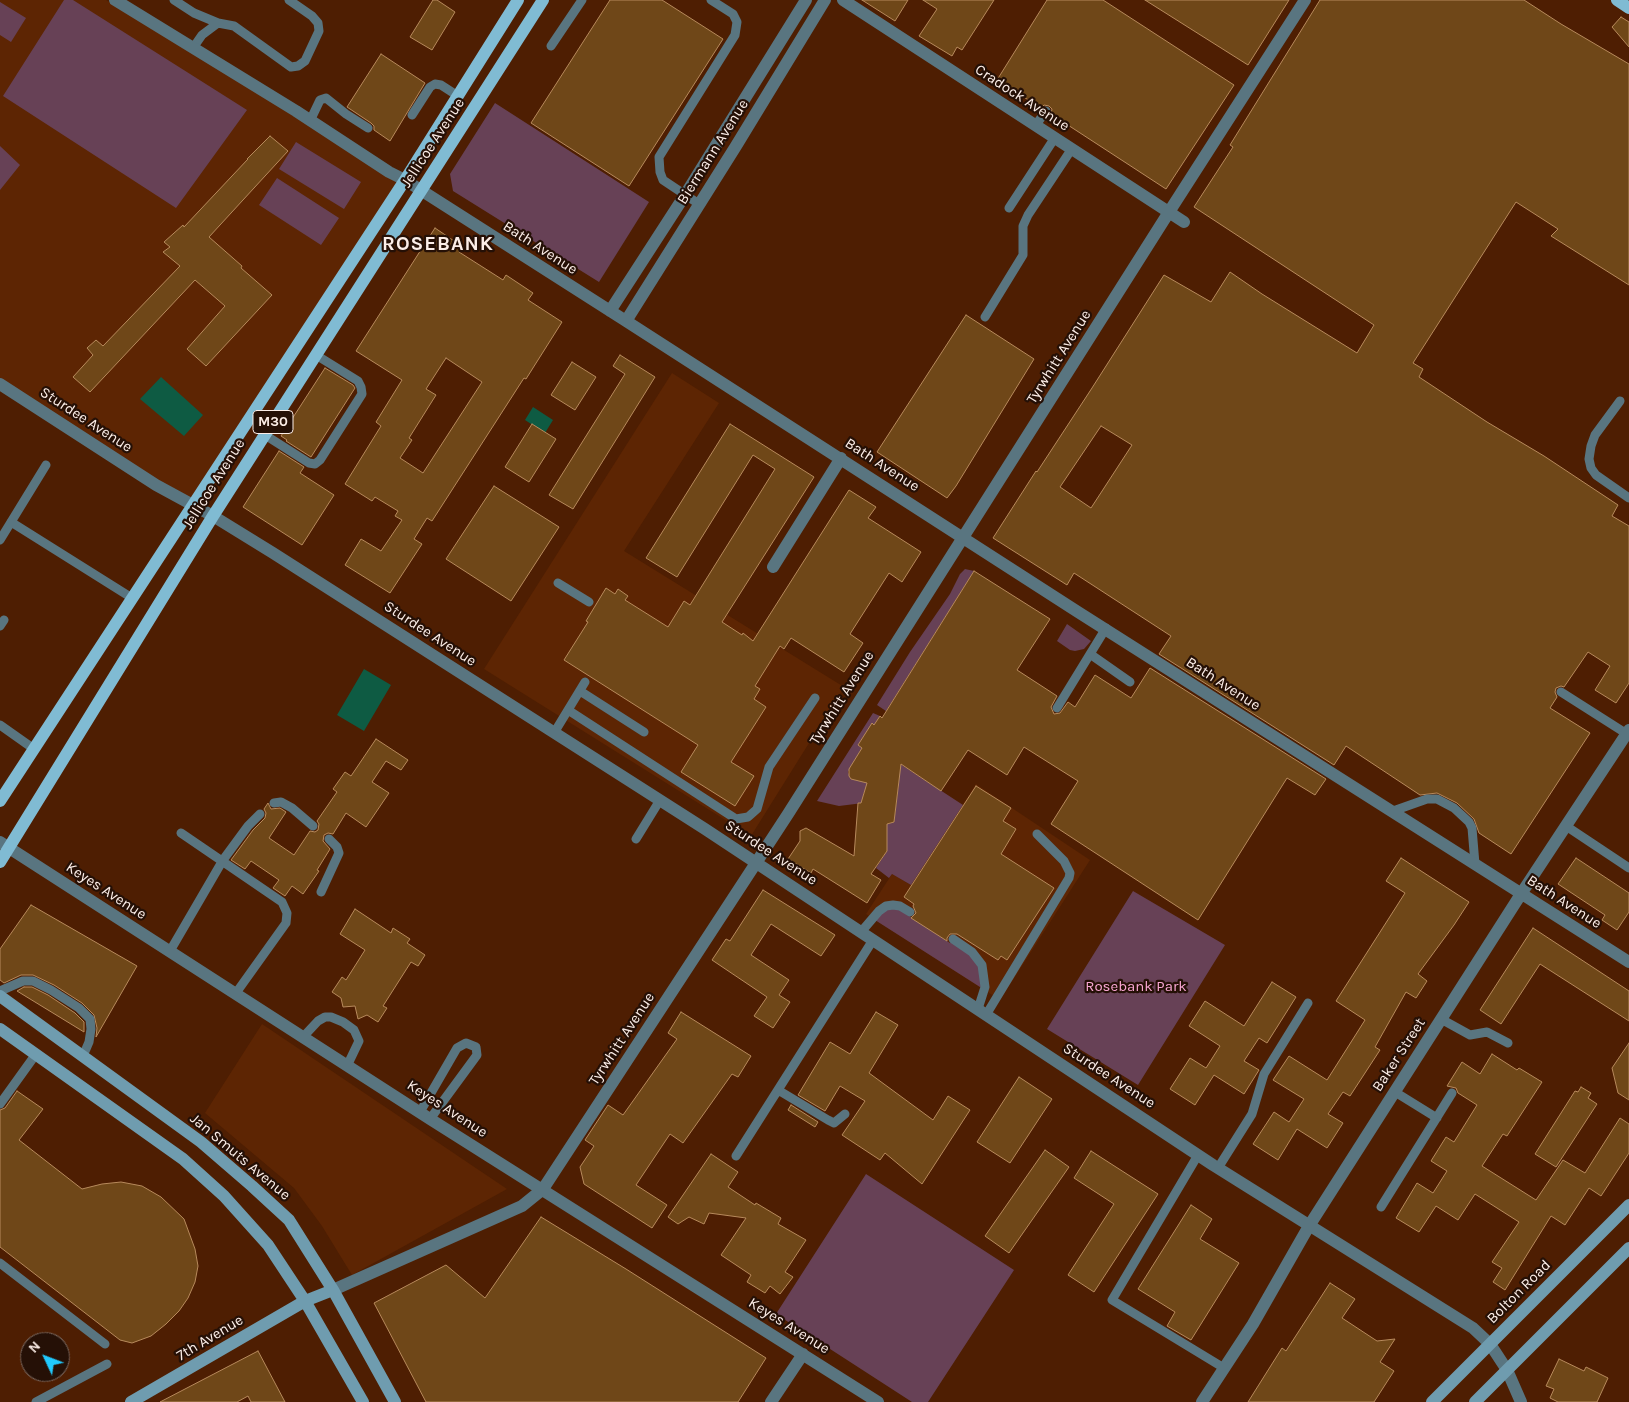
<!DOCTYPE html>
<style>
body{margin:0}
#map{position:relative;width:1629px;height:1402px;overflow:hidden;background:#4e1e02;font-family:Karla,sans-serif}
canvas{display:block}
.north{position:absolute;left:20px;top:1332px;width:50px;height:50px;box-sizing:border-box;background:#251006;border:1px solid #7b6960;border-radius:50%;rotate:313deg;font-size:14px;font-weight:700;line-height:20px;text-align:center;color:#fceee8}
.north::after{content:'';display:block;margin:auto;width:18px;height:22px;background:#21c9fd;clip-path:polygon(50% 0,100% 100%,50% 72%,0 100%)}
</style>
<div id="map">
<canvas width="1629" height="1402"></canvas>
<div class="north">N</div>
</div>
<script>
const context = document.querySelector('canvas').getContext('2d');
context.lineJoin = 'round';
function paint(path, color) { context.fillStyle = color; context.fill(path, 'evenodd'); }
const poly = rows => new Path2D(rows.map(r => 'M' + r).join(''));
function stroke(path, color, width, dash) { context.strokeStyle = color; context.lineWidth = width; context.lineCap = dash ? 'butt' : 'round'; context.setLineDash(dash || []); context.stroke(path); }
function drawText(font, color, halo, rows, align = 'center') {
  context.font = font + ' Karla,sans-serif'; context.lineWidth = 4.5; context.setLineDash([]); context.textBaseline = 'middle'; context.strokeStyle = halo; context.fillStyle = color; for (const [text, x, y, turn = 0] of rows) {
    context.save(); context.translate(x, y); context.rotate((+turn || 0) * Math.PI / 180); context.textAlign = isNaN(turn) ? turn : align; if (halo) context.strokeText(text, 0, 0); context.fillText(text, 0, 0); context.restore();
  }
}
const built = poly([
 [0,0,106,0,405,180,193,504,0,381],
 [672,373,719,403,624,551,844,687,751,836,484,669],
 [976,784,1090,860,1000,1000,866,914,892,874,911,885],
 [262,1024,507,1189,352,1275,322,1226,294,1188,205,1113]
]);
const green = poly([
 [64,0,73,0,247,110,176,208,3,96],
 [0,2,26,18,11,42,0,35],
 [495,103,649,202,599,282,453,191,450,174],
 [296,142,361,182,344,209,279,169],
 [0,146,20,165,0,190],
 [277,178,339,218,321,245,259,205],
 [965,569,974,571,886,711,877,705,910,652,950,594,960,574],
 [1067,624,1091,641,1084,649,1075,651,1070,650,1057,641],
 [873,713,880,716,874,725,872,724,858,745,862,748,848,772,851,779,869,782,863,795,863,803,839,806,817,801],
 [888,756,963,805,911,885,892,874,889,878,876,868,887,851,887,824,894,822,899,782],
 [1133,891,1225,945,1138,1085,1047,1029],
 [893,905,950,943,953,939,978,959,985,987,980,987,875,920,879,911],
 [866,1174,1014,1270,928,1402,912,1402,776,1314]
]);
const water = poly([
 [161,377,203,415,184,436,140,399],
 [533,407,553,420,545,433,525,420],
 [364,669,391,685,364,731,337,715]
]);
const building = poly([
 [433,0,437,0,455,12,432,50,410,37,433,0],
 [610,0,662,0,723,39,629,186,531,123,610,0],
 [862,0,908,0,895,21,862,0],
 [923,0,994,0,962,50,957,47,952,56,919,36,937,9,923,0],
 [1047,0,1103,0,1234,85,1166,189,1051,114,1052,109,1049,106,1044,105,1041,108,997,80,1047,0],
 [1145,0,1289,0,1248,65,1145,0],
 [1320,0,1524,0,1561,24,1629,64,1629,285,1551,236,1558,229,1516,202,1413,363,1423,369,1419,377,1487,422,1544,456,1618,505,1612,516,1629,526,1629,683,1616,703,1595,690,1610,666,1588,652,1564,687,1561,686,1556,688,1555,692,1557,697,1550,708,1590,733,1511,854,1479,833,1474,819,1457,803,1437,793,1420,795,1346,746,1334,765,1159,654,1171,636,1074,573,1067,585,993,538,1036,471,1037,472,1092,388,1164,275,1211,302,1230,272,1262,294,1357,353,1374,325,1194,207,1233,147,1230,145,1320,0],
 [1101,426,1132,445,1091,508,1060,487,1101,426],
 [1621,17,1629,22,1629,47,1612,27,1621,17],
 [381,54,425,83,390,141,374,130,374,126,371,123,347,107,381,54],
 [270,136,288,151,209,237,242,266,241,268,272,295,206,366,187,349,225,306,195,280,90,392,73,377,93,355,87,348,96,340,103,346,180,266,163,252,170,247,164,242,183,225,184,227,248,159,247,159,270,136],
 [435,228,463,247,459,252,503,280,506,275,533,293,528,300,562,322,526,379,524,378,432,521,427,518,414,539,422,544,390,593,345,565,361,539,381,551,402,520,395,516,398,511,375,497,372,501,345,484,381,426,376,422,402,380,356,351,435,228],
 [446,358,482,382,423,473,400,458,412,440,409,438,436,395,426,389,446,358],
 [966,315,1034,359,956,486,947,498,877,452,966,315],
 [620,355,655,377,573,509,549,495,625,374,613,366,620,355],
 [572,362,596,377,575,410,551,395,572,362],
 [325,368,353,385,355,388,311,457,286,441,287,440,281,436,325,368],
 [532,424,556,439,529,482,505,467,532,424],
 [730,424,814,477,722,622,742,635,743,633,753,641,849,490,876,507,868,518,921,552,902,582,889,573,850,634,863,643,844,672,791,638,784,649,780,646,755,686,760,689,754,699,766,707,731,762,754,776,735,806,681,772,698,745,564,660,588,622,586,621,606,588,615,594,618,589,628,596,625,600,668,627,684,601,690,605,775,469,753,455,677,577,646,558,730,424],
 [279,451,304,467,300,473,334,495,302,545,243,507,279,451],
 [494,486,559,527,511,601,446,559,494,486],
 [974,571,1050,619,1017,670,1057,696,1051,707,1054,714,1060,713,1068,702,1075,707,1095,675,1131,698,1150,668,1326,779,1315,795,1287,778,1198,920,1051,824,1078,781,1024,747,1007,775,968,750,941,791,901,764,894,822,887,824,887,851,871,874,881,880,867,903,813,869,811,873,788,859,800,841,800,831,806,828,854,856,858,803,861,803,867,783,851,779,849,776,849,769,862,748,858,745,872,723,874,725,880,716,882,718,974,571],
 [376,739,408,760,401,770,386,761,372,782,389,793,366,827,346,813,333,834,328,833,324,835,323,841,330,849,317,870,319,871,303,894,292,886,285,896,273,888,279,880,251,861,245,869,231,860,253,830,265,818,266,813,264,809,268,803,271,809,280,808,286,812,269,838,294,855,310,831,315,832,318,830,319,824,317,821,337,792,333,789,345,772,351,776,376,739],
 [976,786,1011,808,1003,821,1016,829,1001,854,1054,888,1007,960,1001,956,998,960,957,934,950,934,947,938,947,941,911,918,916,913,913,906,914,904,904,897,976,786],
 [1401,858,1469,902,1454,925,1418,974,1427,981,1416,998,1406,992,1375,1047,1380,1050,1350,1096,1343,1092,1328,1114,1343,1123,1327,1148,1297,1129,1278,1160,1253,1144,1274,1112,1289,1122,1304,1099,1273,1080,1289,1056,1327,1080,1365,1020,1336,1001,1405,893,1386,881,1401,858],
 [1576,858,1629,893,1629,912,1617,930,1602,920,1605,915,1558,884,1576,858],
 [763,890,835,935,821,956,771,924,751,955,789,980,779,995,790,1002,773,1028,754,1016,767,997,712,960,726,939,730,941,763,890],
 [31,905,137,966,96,1037,97,1028,94,1015,82,1003,54,985,33,975,21,975,4,983,0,980,0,949,31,905],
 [355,909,391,933,393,928,410,939,407,943,425,955,418,966,411,962,383,1006,387,1008,378,1022,367,1015,358,1019,355,1006,343,1007,341,998,332,992,342,977,346,980,365,950,340,934,355,909],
 [1533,928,1629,991,1629,1021,1540,964,1501,1024,1480,1010,1533,928],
 [1272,982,1296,997,1267,1043,1259,1038,1244,1061,1259,1070,1244,1094,1214,1075,1195,1105,1170,1089,1190,1058,1206,1068,1220,1046,1189,1026,1205,1001,1244,1026,1272,982],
 [24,987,32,987,48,995,75,1013,84,1022,84,1032,17,991,24,987],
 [681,1012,751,1056,738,1077,732,1074,683,1143,670,1134,636,1185,667,1205,652,1228,584,1184,580,1167,594,1146,585,1140,608,1105,623,1115,677,1039,668,1033,681,1012],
 [876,1012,898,1025,869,1073,933,1120,948,1096,970,1110,922,1184,885,1153,880,1160,842,1135,865,1101,840,1086,825,1111,798,1095,830,1042,850,1054,876,1012],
 [1629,1043,1629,1100,1618,1093,1612,1068,1629,1043],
 [1492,1054,1517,1070,1519,1068,1542,1082,1507,1136,1503,1134,1482,1166,1536,1200,1563,1160,1585,1173,1620,1118,1629,1124,1629,1153,1601,1196,1589,1188,1565,1225,1551,1216,1505,1290,1493,1282,1502,1268,1492,1262,1519,1222,1475,1194,1458,1220,1436,1206,1419,1232,1396,1218,1417,1183,1433,1193,1447,1171,1431,1161,1446,1137,1454,1142,1477,1105,1458,1093,1456,1088,1447,1086,1462,1062,1480,1074,1492,1054],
 [1019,1077,1052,1099,1010,1163,977,1142,1019,1077],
 [1581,1087,1591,1093,1588,1098,1597,1104,1556,1167,1535,1154,1575,1091,1578,1092,1581,1087],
 [17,1091,43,1109,19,1140,82,1189,102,1184,121,1182,142,1186,161,1197,184,1219,195,1249,198,1266,195,1282,188,1298,179,1311,166,1324,151,1336,132,1343,120,1340,0,1247,0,1110,5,1108,17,1091],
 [791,1105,818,1122,815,1127,788,1110,791,1105],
 [1045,1150,1069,1167,1009,1253,985,1236,1045,1150],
 [1091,1151,1158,1194,1094,1292,1068,1275,1114,1204,1074,1178,1091,1151],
 [711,1154,738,1172,728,1187,755,1205,756,1203,781,1218,778,1224,806,1240,785,1272,793,1277,780,1294,770,1286,765,1293,747,1282,751,1275,721,1255,746,1218,709,1213,704,1224,689,1217,678,1224,668,1217,711,1154],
 [1191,1205,1212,1219,1200,1239,1239,1263,1191,1340,1167,1326,1175,1312,1138,1289,1191,1205],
 [541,1217,626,1269,766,1358,738,1402,426,1402,374,1303,446,1265,485,1298,541,1217],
 [1330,1283,1355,1299,1342,1318,1377,1341,1395,1339,1380,1362,1394,1371,1374,1402,1248,1402,1282,1348,1286,1351,1330,1283],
 [258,1351,285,1402,251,1402,248,1396,237,1402,160,1402,258,1351],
 [1559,1359,1584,1371,1586,1367,1608,1378,1597,1402,1558,1402,1550,1398,1554,1389,1546,1386,1559,1359]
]);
const lane = poly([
 [174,0,194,13,218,23],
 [551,46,582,0],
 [193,48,202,35,218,23,234,26,291,67,298,66,305,61,319,31,318,23,312,16,289,0],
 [412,115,430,87,435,84,441,85,458,96],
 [310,121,320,100,326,98,346,114,368,128],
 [1035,126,1046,111],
 [699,204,663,180,660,172,659,157,735,35,737,22,733,14,711,0],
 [1009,208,1054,139],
 [985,317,1023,255,1023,226,1028,215,1071,150],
 [1620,401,1595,435,1591,446,1589,459,1591,468,1596,475,1629,498],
 [265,435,309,463,315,464,320,460,362,394,361,387,358,381,316,355],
 [11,522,132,598],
 [0,540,46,465],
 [558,583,589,602],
 [0,626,4,620],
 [1090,654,1130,682],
 [580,691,644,732],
 [1561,692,1627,734],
 [1057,708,1106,628],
 [568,710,736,819,748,817,757,809,769,767,815,698],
 [0,725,34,749],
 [554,733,585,682],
 [274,803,281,802,292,808,313,826],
 [1393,811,1427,799,1437,799,1454,808,1469,822,1472,828,1475,864],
 [1566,826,1629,868],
 [181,833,282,902,287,913,286,923,236,993],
 [636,839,660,800],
 [321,892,339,853,337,847,329,839],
 [861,932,879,911,886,906,893,905,900,906,910,912],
 [953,939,972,952,982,965,985,987,978,1009],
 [170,951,223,860,248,826,260,814],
 [0,991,23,981,33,981,51,990,79,1008,90,1019,91,1029,89,1042,83,1056],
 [986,1015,1069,878,1070,873,1064,861,1037,834],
 [1441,1019,1470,1035,1487,1032,1508,1043],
 [304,1036,318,1021,325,1017,331,1017,343,1022,354,1030,359,1041,348,1064],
 [778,1090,828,1120,834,1123,845,1114],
 [1395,1092,1437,1118],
 [0,1104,36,1054],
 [420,1112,457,1048,466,1043,476,1047,477,1055,430,1119],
 [1198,1155,1112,1300,1224,1368],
 [736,1156,873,940],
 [1218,1168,1252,1114,1264,1074,1308,1003],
 [1381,1207,1452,1093],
 [0,1263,105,1344],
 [36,1402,107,1364]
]);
const street = poly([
 [115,0,296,111,389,172,405,180,626,321,1078,612,1629,962],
 [843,0,1184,222],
 [610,311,685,195,806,0],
 [626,321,736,146,825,0],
 [0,384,156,485,213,516,273,553,705,829,1213,1165,1473,1328,1490,1344,1507,1370,1521,1402],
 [773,567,841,458],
 [0,842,430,1119,878,1402],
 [333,1290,522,1206,543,1189,788,814,1169,212,1305,0],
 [771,1402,803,1354],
 [1202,1402,1253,1324,1309,1226,1521,894,1629,730]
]);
const secondary = poly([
 [0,996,201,1142,252,1186,289,1220,333,1290,395,1402],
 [0,1029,183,1159,224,1196,268,1245,305,1301,363,1402],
 [131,1402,305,1301,333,1290],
 [1432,1402,1629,1205],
 [1475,1402,1629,1248]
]);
const primary = poly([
 [1617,0,1629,8],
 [0,801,405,180,518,0],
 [0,862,213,516,543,0]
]);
const shields = [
 [273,422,40]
];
const shieldNames = [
 ["M30",273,422]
];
const streetNames = [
 ["Cradock Avenue",1022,98,33],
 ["Jellicoe Avenue",433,143,-57],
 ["Biermann Avenue",713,152,-58],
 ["Bath Avenue",540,248,33],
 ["Tyrwhitt Avenue",1059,357,-58],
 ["Sturdee Avenue",86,420,33],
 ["Bath Avenue",882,465,33],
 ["Jellicoe Avenue",214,484,-58],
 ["Sturdee Avenue",430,634,33],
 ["Bath Avenue",1223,684,33],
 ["Tyrwhitt Avenue",842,698,-58],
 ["Sturdee Avenue",771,853,33],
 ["Keyes Avenue",106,891,33],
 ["Bath Avenue",1564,902,33],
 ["Tyrwhitt Avenue",622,1039,-57],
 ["Baker Street",1399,1055,-57],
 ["Sturdee Avenue",1109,1076,33],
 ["Keyes Avenue",447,1109,33],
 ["Jan Smuts Avenue",240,1157,40],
 ["Bolton Road",1519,1292,-45],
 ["Keyes Avenue",789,1326,32],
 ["7th Avenue",210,1338,-31]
];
const parkNames = [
 ["Rosebank Park",1136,987]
];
const districtNames = [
 ["ROSEBANK",438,244]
];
paint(built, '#5d2503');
paint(green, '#674156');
paint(water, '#0e5b43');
paint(building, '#6f4718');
stroke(building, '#b78a5c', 1);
stroke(lane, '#597580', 9);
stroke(street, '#597580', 12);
stroke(secondary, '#6f9caf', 12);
stroke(primary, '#80bbd3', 12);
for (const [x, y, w] of shields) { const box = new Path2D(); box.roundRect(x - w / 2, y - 11.5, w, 23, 4); context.fillStyle = '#251006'; context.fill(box); stroke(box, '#fceee8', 1); }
drawText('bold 14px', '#fceee8', null, shieldNames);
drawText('15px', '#fceee8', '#251006', streetNames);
drawText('15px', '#f9a7d4', '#251006', parkNames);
context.letterSpacing = '1px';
drawText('bold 20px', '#fceee8', '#251006', districtNames);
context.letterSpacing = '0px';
</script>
